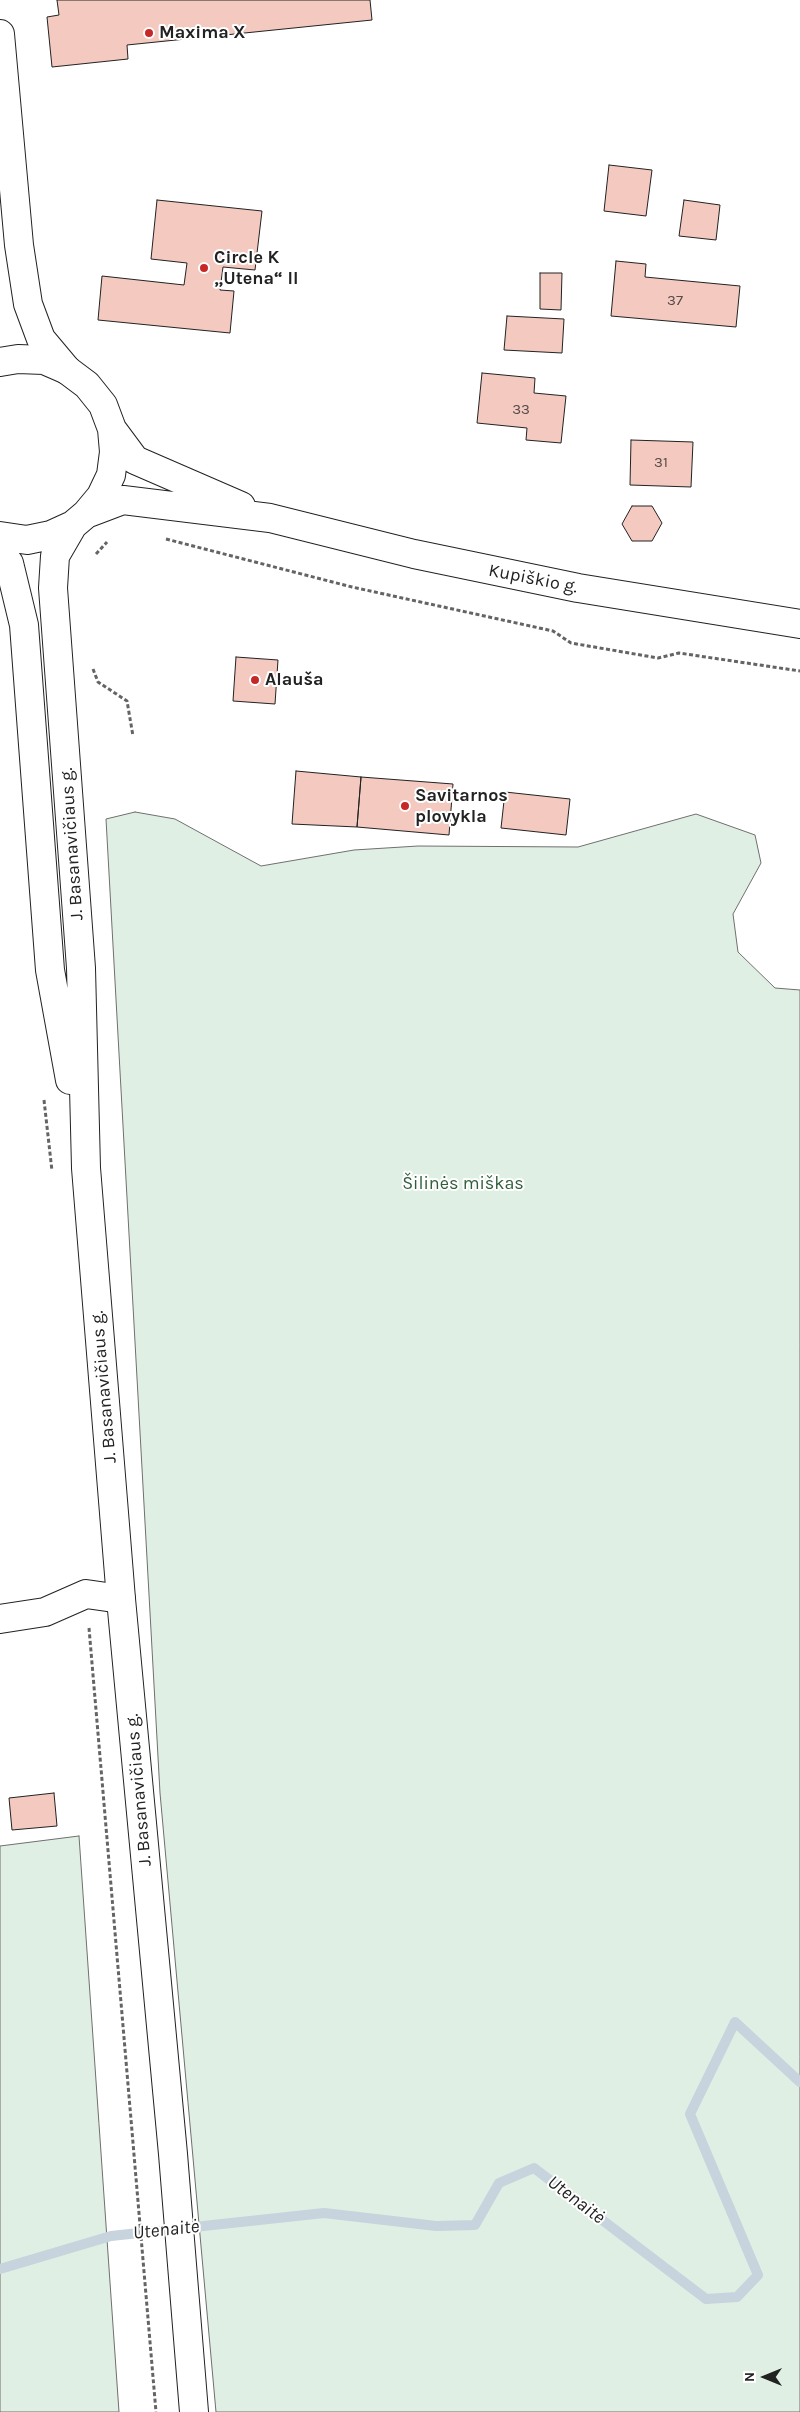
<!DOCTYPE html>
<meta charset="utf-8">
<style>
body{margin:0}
#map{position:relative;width:800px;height:2412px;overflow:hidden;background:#fff;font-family:Karla,sans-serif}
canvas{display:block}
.north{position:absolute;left:740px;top:2352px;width:50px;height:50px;-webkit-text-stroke:4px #fff;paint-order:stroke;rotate:270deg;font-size:14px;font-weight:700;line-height:20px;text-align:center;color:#222}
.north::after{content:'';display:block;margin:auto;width:18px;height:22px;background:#222;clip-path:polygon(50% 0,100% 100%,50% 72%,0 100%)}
</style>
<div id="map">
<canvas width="800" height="2412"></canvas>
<div class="north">N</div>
</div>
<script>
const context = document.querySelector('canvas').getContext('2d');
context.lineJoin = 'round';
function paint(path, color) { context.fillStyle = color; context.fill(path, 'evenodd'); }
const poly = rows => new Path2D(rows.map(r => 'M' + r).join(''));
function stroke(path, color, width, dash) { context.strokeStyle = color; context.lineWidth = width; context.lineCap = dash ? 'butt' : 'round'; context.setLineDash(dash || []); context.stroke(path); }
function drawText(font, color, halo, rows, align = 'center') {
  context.font = font + ' Karla,sans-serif'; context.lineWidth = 4; context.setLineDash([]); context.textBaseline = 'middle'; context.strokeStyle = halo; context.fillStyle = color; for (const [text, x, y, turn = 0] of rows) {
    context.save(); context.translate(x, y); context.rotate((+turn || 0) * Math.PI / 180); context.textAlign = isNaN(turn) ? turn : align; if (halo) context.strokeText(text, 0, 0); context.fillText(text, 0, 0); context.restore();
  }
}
const green = poly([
 [135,812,175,819,261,866,354,850,418,846,578,847,696,814,755,835,761,863,733,914,738,952,775,988,800,990,800,2412,216,2412,160,1793,106,819,135,812],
 [79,1836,119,2412,0,2412,0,1846,79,1836]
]);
const stream = poly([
 [0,2269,111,2236,324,2213,436,2226,475,2225,499,2183,534,2168,706,2299,737,2297,758,2275,690,2114,735,2022,800,2082]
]);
const building = poly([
 [57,0,370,0,372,20,127,45,128,59,52,67,47,17,59,15,57,0],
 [609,165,652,170,646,216,604,211,609,165],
 [157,200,262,211,255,270,223,267,220,290,234,291,230,333,98,320,102,276,184,285,187,263,151,259,157,200],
 [684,200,720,205,716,240,679,236,684,200],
 [616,261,646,264,645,277,740,286,736,327,611,316,616,261],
 [540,273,562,273,561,310,540,309,540,273],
 [507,316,564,319,562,353,504,350,507,316],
 [482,373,535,378,534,393,566,396,561,443,526,440,527,428,477,423,482,373],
 [631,440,693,442,691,487,630,485,631,440],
 [632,506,652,506,662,523,652,541,632,541,622,524,632,506],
 [236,657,278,660,275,704,233,701,236,657],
 [296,771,361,777,357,827,292,824,296,771],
 [361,777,453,784,449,835,357,827,361,777],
 [505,792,570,799,566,835,501,828,505,792],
 [54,1793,57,1826,12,1830,9,1798,54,1793]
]);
const path = poly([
 [166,539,352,587,553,631,571,643,658,658,679,653,800,671],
 [96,554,107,542],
 [93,669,98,682,127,701,133,736],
 [44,1100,52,1171],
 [89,1628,156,2412]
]);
const minor = poly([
 [0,1619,45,1612,86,1594,121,1599]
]);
const major = poly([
 [0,34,19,245,28,304,41,339,67,370]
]);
const highway = poly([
 [0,362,18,359,44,360,67,370,87,385,103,405,112,429,114,452,111,475,101,496,86,514,73,525,51,535,27,540,0,536],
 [112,429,135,460,241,506],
 [86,514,123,500,270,518,414,554,578,588,800,624],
 [73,525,55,556,53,588,81,968,86,1168,121,1599,173,2154,194,2412],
 [0,552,9,563,24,625,50,970,70,1080]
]);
const markers = [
 [149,33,5,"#c62828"],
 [204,268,5,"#c62828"],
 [255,680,5,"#c62828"],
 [405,806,5,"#c62828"]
];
const numberNames = [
 ["37",675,301],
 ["33",521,410],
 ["31",661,463]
];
const poiNames = [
 ["Maxima X",159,33],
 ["Circle K",214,258],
 ["„Utena“ II",214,279],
 ["Alauša",265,680],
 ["Savitarnos",415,796],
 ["plovykla",415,817]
];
const streetNames = [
 ["Kupiškio g.",533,579,11],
 ["J. Basanavičiaus g.",72,844,-94],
 ["J. Basanavičiaus g.",104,1387,-95],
 ["J. Basanavičiaus g.",139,1790,-95]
];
const parkNames = [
 ["Šilinės miškas",463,1184]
];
const waterNames = [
 ["Utenaitė",576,2200,37],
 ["Utenaitė",166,2230,-6]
];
paint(green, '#e0efe3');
stroke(green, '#6f6f6f', 1);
stroke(stream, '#c7d3dd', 10);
paint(building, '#f3c9c0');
stroke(building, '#222', 1);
stroke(minor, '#222', 30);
stroke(major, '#222', 30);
stroke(highway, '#222', 30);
stroke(path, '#646464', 3, [4, 2.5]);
stroke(minor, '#fff', 28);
stroke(major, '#fff', 28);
stroke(highway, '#fff', 28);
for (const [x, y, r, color] of markers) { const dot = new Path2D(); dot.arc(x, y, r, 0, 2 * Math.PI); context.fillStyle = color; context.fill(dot); stroke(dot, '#fff', 2); }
drawText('15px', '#564c4a', null, numberNames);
drawText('bold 18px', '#222', '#fff', poiNames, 'left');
drawText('18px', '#222', '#fff', streetNames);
drawText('18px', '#2f5e38', '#fff', parkNames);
drawText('italic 19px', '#222', '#fff', waterNames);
</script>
